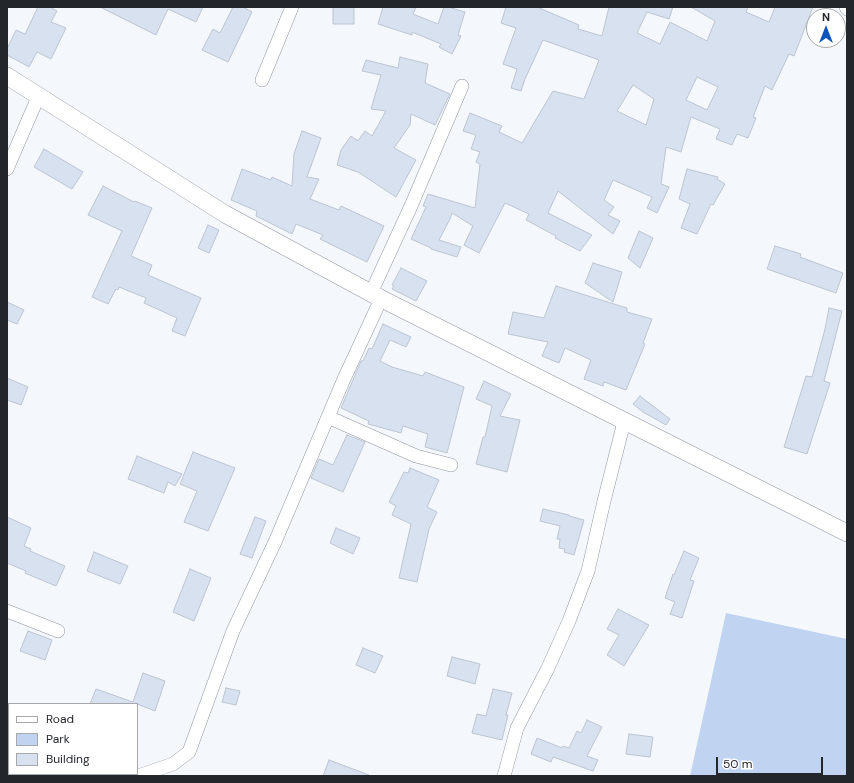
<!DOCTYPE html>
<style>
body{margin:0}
#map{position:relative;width:854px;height:783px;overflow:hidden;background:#f4f8fd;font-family:"DM Sans",sans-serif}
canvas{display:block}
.frame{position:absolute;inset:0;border:8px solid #23262b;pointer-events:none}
.legend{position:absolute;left:8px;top:703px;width:130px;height:72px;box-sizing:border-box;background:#fff;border:1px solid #a7a8aa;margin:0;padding:5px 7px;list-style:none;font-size:12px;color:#23262b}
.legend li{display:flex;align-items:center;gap:8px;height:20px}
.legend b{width:20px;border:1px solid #a7a8aa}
.north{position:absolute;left:806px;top:8px;width:40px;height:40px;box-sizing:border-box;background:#fff;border:1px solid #a7a8aa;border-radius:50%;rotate:0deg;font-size:11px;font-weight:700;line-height:16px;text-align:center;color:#23262b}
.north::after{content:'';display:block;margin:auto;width:14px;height:18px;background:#0b54be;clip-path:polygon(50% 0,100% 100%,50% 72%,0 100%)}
.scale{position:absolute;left:716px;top:757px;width:107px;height:18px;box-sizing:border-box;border:2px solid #23262b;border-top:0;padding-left:5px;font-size:12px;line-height:14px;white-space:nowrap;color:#23262b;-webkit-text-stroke:3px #fff;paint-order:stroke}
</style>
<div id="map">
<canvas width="854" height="783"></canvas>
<div class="frame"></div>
<ul class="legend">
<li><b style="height:5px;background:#fff"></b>Road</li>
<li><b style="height:11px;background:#c0d3f1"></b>Park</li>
<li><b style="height:11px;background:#d7e1f0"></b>Building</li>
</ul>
<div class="north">N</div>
<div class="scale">50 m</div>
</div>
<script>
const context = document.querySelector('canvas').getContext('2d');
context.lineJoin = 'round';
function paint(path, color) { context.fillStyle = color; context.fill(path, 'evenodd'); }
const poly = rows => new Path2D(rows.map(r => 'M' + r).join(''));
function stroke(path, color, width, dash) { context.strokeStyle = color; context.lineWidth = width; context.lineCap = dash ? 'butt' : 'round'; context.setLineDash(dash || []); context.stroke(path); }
const green = poly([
 [726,613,847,639,847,776,690,776]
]);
const building = poly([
 [38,7,50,7,57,11,51,22,66,28,51,59,37,52,29,67,7,55,7,49,16,30,25,34,38,7],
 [100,7,203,7,196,22,168,9,156,35,100,7],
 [233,7,243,7,252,12,228,62,202,50,213,29,220,33,233,7],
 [333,7,354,7,354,24,333,24,333,7],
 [383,7,416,7,413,14,438,24,444,7,448,7,465,12,458,35,461,36,452,54,439,47,441,44,412,32,412,35,378,24,383,7],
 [506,7,537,7,579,25,578,29,602,36,609,7,673,7,669,19,647,12,637,33,660,44,670,22,707,41,715,21,691,7,748,7,746,12,769,22,775,7,813,7,794,56,789,54,772,90,765,86,753,117,756,118,748,138,737,134,732,145,716,139,720,129,691,117,681,152,666,147,661,184,669,187,657,213,647,208,652,197,613,180,604,200,614,207,608,215,620,221,613,234,558,191,548,213,592,235,580,251,555,238,556,236,526,220,529,214,505,203,479,253,464,245,473,226,452,213,450,219,439,240,461,247,457,257,431,249,431,248,411,239,426,207,423,206,428,194,475,208,480,164,476,162,480,152,471,149,476,135,463,131,470,113,502,126,499,132,522,143,553,91,584,99,599,60,543,40,525,79,521,91,511,88,517,69,503,64,516,28,501,23,506,7],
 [697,77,718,87,707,110,686,100,697,77],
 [633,85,654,99,646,125,617,111,633,85],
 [400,57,428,64,425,83,450,94,435,125,411,114,410,125,394,148,416,160,396,197,358,172,337,165,341,150,351,136,358,141,365,131,372,136,386,111,371,109,381,75,362,71,366,60,398,68,400,57],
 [302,131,321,138,307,177,319,179,310,199,339,210,341,206,384,226,367,262,320,239,323,235,296,224,292,234,256,216,257,211,231,200,242,169,271,180,272,177,292,186,294,154,302,131],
 [44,149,83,172,72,189,34,167,44,149],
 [687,169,718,177,717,179,725,184,713,205,711,204,697,234,681,228,690,204,679,199,687,169],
 [103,186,134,202,135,201,152,208,131,256,152,265,148,275,201,298,185,336,172,331,177,318,144,303,146,298,119,287,118,290,116,289,108,304,92,297,122,231,88,215,103,186],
 [208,225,219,230,209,253,198,248,208,225],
 [639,231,653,238,640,268,628,258,639,231],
 [775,246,801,254,800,257,843,273,836,293,767,269,775,246],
 [593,263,622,272,613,302,585,283,593,263],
 [401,268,427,281,416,301,392,289,394,286,392,285,401,268],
 [556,286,627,308,627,312,652,319,643,343,645,344,626,390,604,382,603,386,584,379,591,360,565,348,559,363,542,356,548,342,508,334,513,312,544,318,556,286],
 [7,302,24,310,17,324,7,320,7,302],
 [829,308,842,311,824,381,830,383,807,454,784,447,806,376,812,377,825,329,829,308],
 [383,324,411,337,406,347,390,340,380,361,392,367,423,376,425,372,464,387,447,453,425,447,428,434,403,426,401,433,368,424,369,421,341,408,361,361,363,361,369,348,372,349,383,324],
 [7,378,28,387,21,405,7,400,7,378],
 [484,381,511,394,500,416,520,420,507,472,476,464,483,437,485,437,492,406,476,399,484,381],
 [640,396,670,419,666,425,643,412,633,404,640,396],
 [347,435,365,442,343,492,311,478,319,459,333,465,347,435],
 [193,452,235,468,208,531,184,522,197,491,180,484,193,452],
 [137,456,182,474,175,486,168,482,164,493,128,479,137,456],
 [410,468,439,480,427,507,437,512,429,529,417,582,399,578,411,524,392,515,396,506,389,502,404,472,408,473,410,468],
 [543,509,569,515,569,516,584,520,574,555,564,552,565,549,559,548,560,539,557,539,560,526,540,521,543,509],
 [7,517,31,528,24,546,31,549,30,551,65,566,56,586,25,573,26,571,7,563,7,517],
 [255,517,266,521,252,558,240,554,255,517],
 [336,528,360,538,353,554,330,543,336,528],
 [684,551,699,558,690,580,694,581,682,618,670,614,675,602,665,598,673,574,674,575,684,551],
 [94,552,128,566,120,584,87,571,94,552],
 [190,569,211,578,194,621,173,612,190,569],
 [618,609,649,625,624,666,607,655,619,635,607,629,618,609],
 [28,631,52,640,45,660,20,651,28,631],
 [363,648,383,656,375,673,356,665,363,648],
 [452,657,480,664,475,684,447,676,452,657],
 [143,673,165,681,155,711,137,704,90,704,96,689,133,702,143,673],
 [226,688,240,691,236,705,222,702,226,688],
 [493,689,512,693,506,715,508,715,502,740,472,733,477,714,486,716,493,689],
 [587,720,602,727,587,756,598,760,593,771,553,757,551,762,531,754,537,738,562,748,563,746,569,748,577,731,581,733,587,720],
 [629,734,653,737,650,757,626,754,629,734],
 [329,760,369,775,369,776,323,776,329,760]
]);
const minor = poly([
 [846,7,847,9],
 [262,80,292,7],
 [7,169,39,95],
 [371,293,411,206,462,86],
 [328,417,416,456,451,465],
 [7,611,58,631],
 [7,748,9,748],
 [75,774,81,776],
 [138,776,173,764,189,752,233,631,275,542,344,379,381,299],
 [504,776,517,728,548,668,569,621,588,571,604,501,624,422]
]);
const tertiary = poly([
 [7,76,225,214,380,298,847,533]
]);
paint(green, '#c0d3f1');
paint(building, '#d7e1f0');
stroke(building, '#bcc4d1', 1);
stroke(minor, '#9097a3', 14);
stroke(tertiary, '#9097a3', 18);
stroke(minor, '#fff', 13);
stroke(tertiary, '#fff', 17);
</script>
